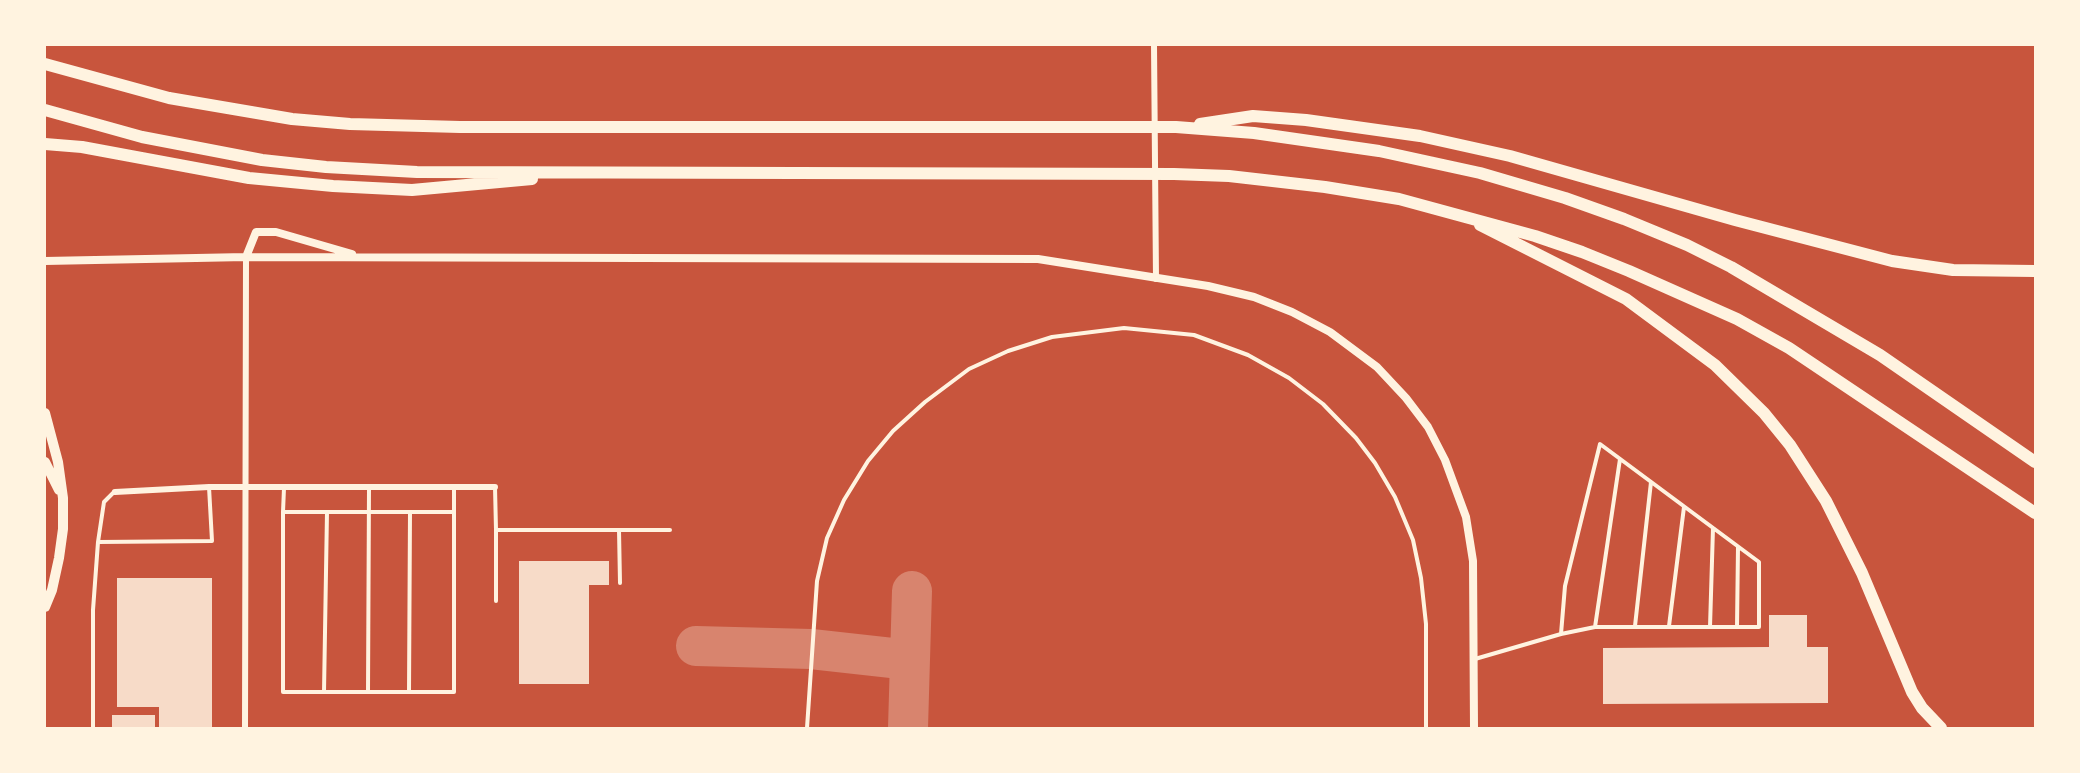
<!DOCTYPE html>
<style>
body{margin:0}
#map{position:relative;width:2080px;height:773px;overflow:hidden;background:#c8553d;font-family:Inter,sans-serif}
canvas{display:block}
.frame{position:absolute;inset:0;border:46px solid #fff3e0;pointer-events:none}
</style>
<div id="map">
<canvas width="2080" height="773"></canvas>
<div class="frame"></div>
</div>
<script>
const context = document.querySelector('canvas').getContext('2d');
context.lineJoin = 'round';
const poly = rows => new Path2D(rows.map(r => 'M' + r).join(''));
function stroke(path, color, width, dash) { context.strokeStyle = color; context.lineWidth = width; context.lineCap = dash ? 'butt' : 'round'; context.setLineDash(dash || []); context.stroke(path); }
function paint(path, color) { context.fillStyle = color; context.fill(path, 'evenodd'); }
const taxiway = poly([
 [696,646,811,649,910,660],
 [908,728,912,591]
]);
const building = poly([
 [519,561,609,561,609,585,589,585,589,684,519,684],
 [117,578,212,578,212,728,159,728,159,707,117,707],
 [1769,615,1807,615,1807,647,1828,647,1828,703,1603,704,1603,648,1769,647],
 [112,715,155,715,155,728,112,728]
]);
const service = poly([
 [495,487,496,530],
 [283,512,284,488],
 [453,512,283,512,283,692,454,692,454,487],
 [619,530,620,583],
 [98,542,212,541,209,487],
 [496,601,496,530,670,530],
 [1635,626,1651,482],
 [1669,626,1684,507],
 [1595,627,1620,459],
 [1710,627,1713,528],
 [1737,627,1738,547],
 [1475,659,1561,634,1595,627,1759,627,1759,562,1600,444,1565,586,1561,634],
 [324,692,327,512],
 [368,692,369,488],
 [409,692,410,512],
 [93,728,93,610,98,542,104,502,114,492],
 [807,728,817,581,827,538,844,500,868,461,893,431,925,402,969,369,1008,351,1052,337,1124,328,1194,335,1248,355,1289,378,1323,404,1356,438,1375,463,1395,497,1413,540,1421,578,1426,624,1426,728]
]);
const minor = poly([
 [1154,45,1156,279],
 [115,492,209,487,495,487],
 [245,728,246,257]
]);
const tertiary = poly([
 [246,257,256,232,276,232,352,254],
 [45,261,246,257,1038,259,1208,286,1254,297,1292,312,1330,332,1377,367,1406,398,1428,427,1445,460,1466,517,1473,561,1474,728]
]);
const primary = poly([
 [45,413,58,462,63,498,63,529,59,558,52,590,45,607],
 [45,462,59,490]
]);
const motorway = poly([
 [45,64,169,98,292,119,350,124,460,127,1176,127,1254,133,1379,151,1480,173,1565,198,1624,219,1687,245,1731,267,1880,355,2035,462],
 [45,110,142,137,262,160,326,167,417,172,1174,174,1229,176,1325,187,1399,199,1535,236,1582,252,1629,271,1737,319,1789,348,2035,513],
 [1200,124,1253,116,1306,120,1420,136,1510,156,1735,220,1892,261,1953,270,2035,271],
 [45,144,82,147,249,178,333,186,412,190,532,179],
 [1480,225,1626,299,1715,365,1764,413,1790,445,1826,501,1862,573,1912,692,1922,708,1941,728]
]);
stroke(taxiway, '#d8846e', 40);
paint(building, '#f7dbc8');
stroke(service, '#fff3e0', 4);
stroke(minor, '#fff3e0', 6);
stroke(tertiary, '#fff3e0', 8);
stroke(primary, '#fff3e0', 10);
stroke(motorway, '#fff3e0', 12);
</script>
